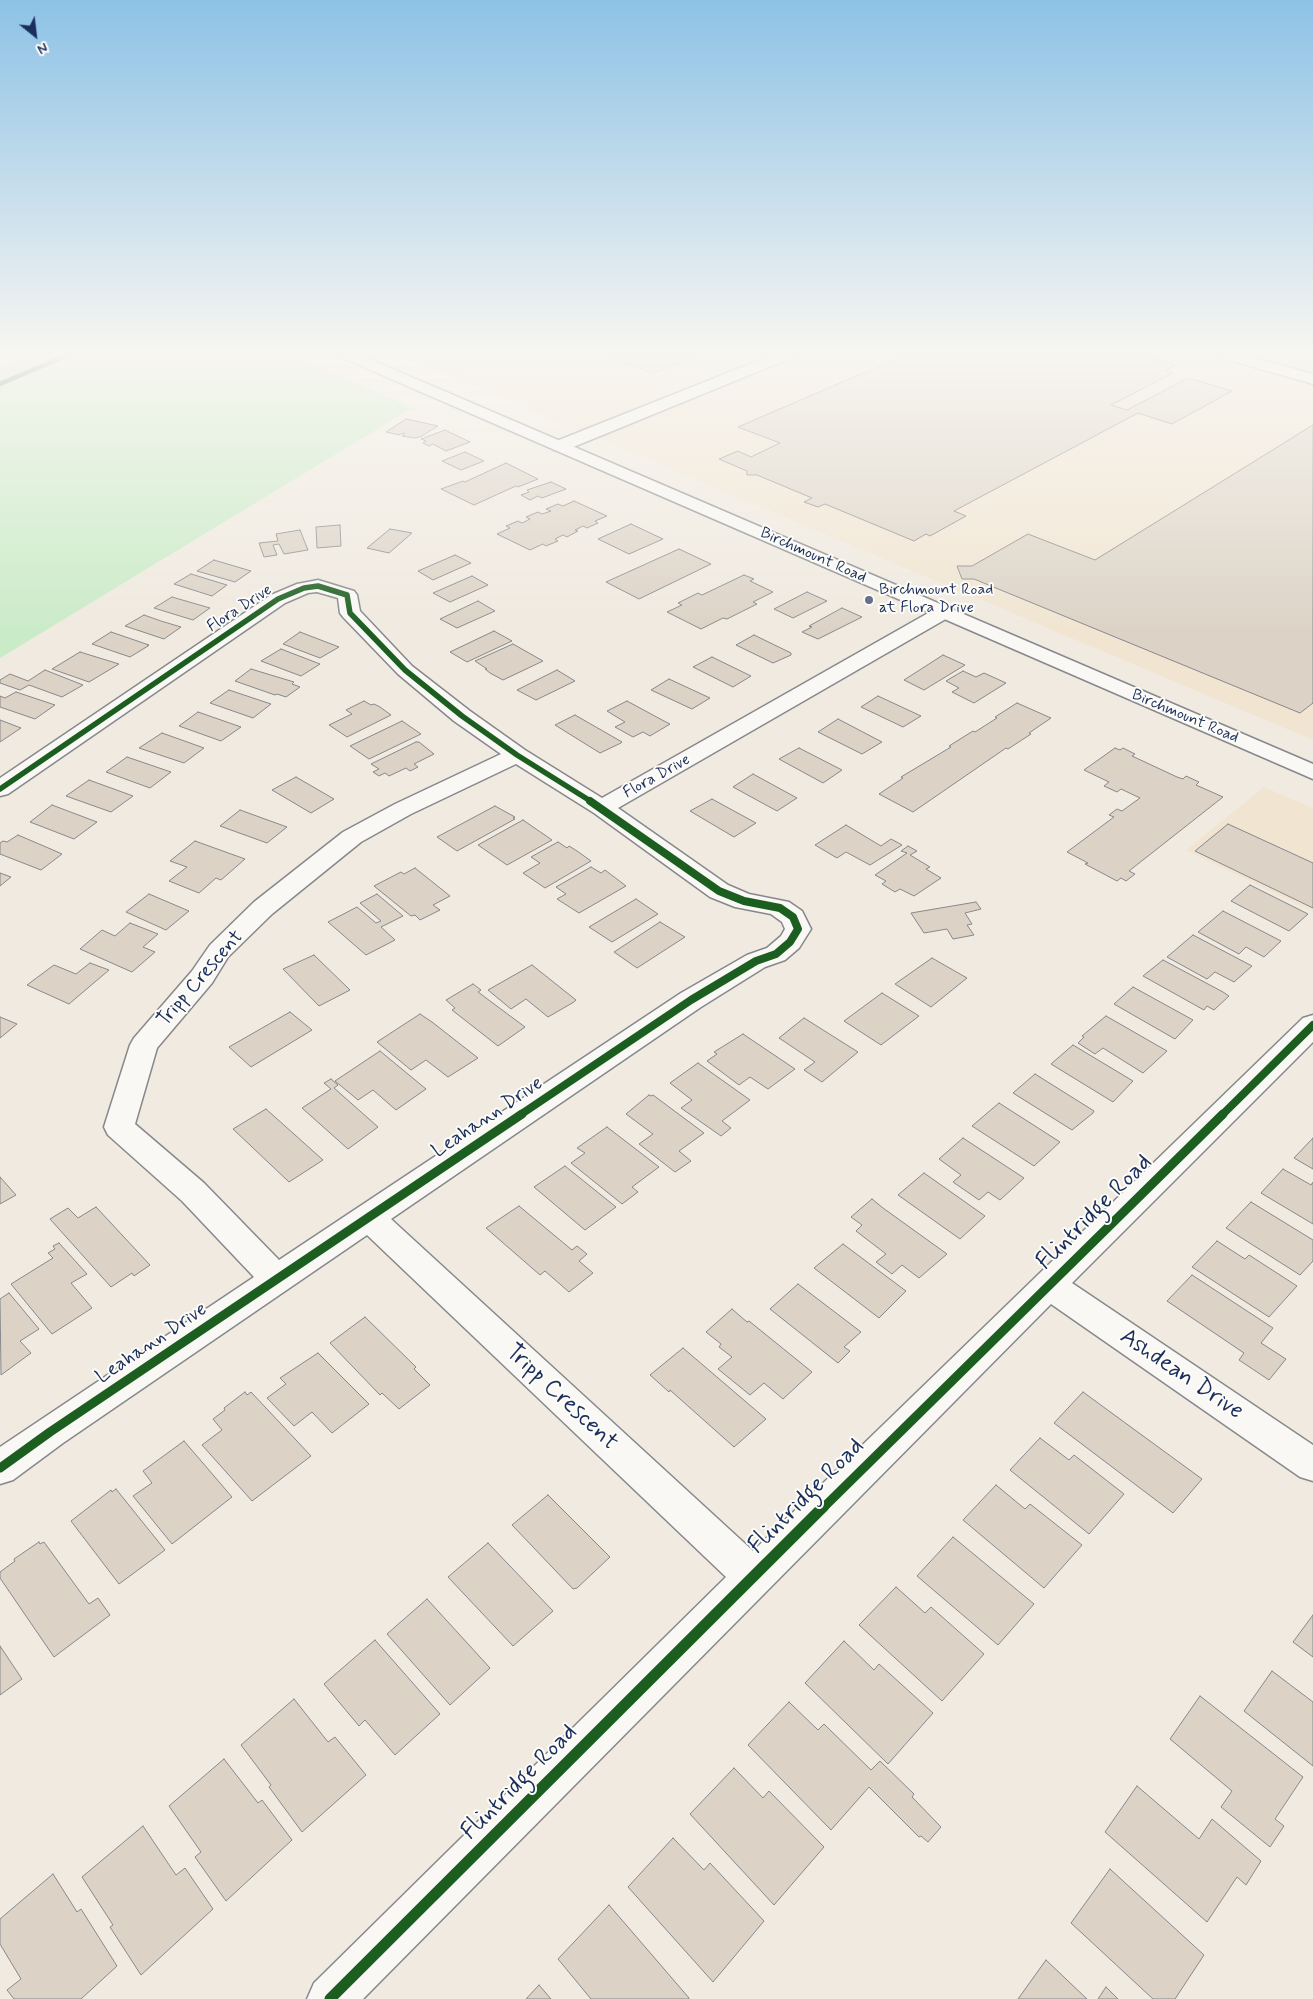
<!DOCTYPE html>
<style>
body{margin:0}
#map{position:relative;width:1313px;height:1999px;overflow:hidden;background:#f0eae0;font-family:Mynerve,sans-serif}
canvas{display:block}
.north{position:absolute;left:10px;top:10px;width:50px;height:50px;-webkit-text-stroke:4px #fdfcf7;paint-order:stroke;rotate:151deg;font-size:14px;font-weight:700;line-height:20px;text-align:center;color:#1b2f5e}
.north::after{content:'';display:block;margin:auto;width:18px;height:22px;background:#1b2f5e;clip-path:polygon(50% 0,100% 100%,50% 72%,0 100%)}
</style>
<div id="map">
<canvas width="1313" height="1999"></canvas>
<div class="north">N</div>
</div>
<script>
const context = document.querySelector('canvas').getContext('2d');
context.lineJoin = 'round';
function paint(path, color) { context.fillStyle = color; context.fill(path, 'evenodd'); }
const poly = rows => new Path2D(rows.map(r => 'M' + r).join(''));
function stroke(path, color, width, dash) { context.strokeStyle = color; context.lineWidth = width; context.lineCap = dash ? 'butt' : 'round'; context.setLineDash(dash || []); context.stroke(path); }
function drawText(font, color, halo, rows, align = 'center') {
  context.font = font + ' Mynerve,sans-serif'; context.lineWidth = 4; context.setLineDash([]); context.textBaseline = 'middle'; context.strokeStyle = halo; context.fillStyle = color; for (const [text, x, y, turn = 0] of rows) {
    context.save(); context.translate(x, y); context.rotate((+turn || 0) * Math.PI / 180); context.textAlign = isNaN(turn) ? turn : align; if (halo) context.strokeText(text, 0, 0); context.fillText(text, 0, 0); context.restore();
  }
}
const built = poly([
 [491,352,1313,352,1313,740,450,376],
 [1264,787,1313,808,1313,912,1186,850]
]);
const green = poly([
 [35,352,287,352,412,408,0,658,0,367],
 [392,352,491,352,450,376]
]);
const building = poly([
 [596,352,708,352,653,373,596,352],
 [912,352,949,352,964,357,975,352,1131,352,1175,365,1165,371,1173,373,1111,405,1127,410,1188,378,1232,391,1172,424,1138,413,954,511,966,516,930,536,926,534,914,541,825,504,818,507,804,502,812,498,757,475,747,475,747,471,719,459,738,451,751,457,780,443,738,427,912,352],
 [406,419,438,426,420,437,414,438,402,436,405,434,403,433,399,435,386,432,406,419],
 [1313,425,1313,703,1300,713,974,579,962,579,957,566,972,566,1028,534,1095,560,1313,425],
 [445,430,470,442,446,451,433,444,429,446,423,443,426,441,421,439,445,430],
 [465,452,484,461,461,470,442,461,465,452],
 [506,463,538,479,518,487,516,486,474,505,441,489,463,481,465,482,506,463],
 [551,482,566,489,542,498,538,496,530,500,521,495,529,492,527,490,551,482],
 [574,501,607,516,595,521,598,523,587,528,583,526,575,530,578,531,567,537,563,535,555,539,558,541,546,546,543,544,530,550,497,534,510,528,506,526,518,521,522,523,530,519,526,517,538,512,542,514,551,511,546,509,558,504,563,506,574,501],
 [631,524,663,539,629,554,598,539,631,524],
 [340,525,341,546,317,548,316,527,340,525],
 [390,529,412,533,389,553,367,548,390,529],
 [300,530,308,550,284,554,279,544,273,545,277,555,264,557,259,543,278,541,276,534,300,530],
 [679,549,711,564,639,599,606,582,679,549],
 [455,555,471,563,433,580,418,571,455,555],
 [214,560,251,571,235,582,197,571,214,560],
 [191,574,227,585,212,596,174,584,191,574],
 [744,575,754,579,750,581,773,592,753,602,757,604,727,619,723,618,701,629,667,612,682,605,678,603,698,593,702,595,744,575],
 [472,576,488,585,450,602,433,593,472,576],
 [807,592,827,601,793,618,774,609,807,592],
 [172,597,210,608,193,620,154,608,172,597],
 [478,601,495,611,457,628,440,619,478,601],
 [842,608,862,617,818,639,802,632,812,627,809,626,842,608],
 [144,615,161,621,181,627,164,639,125,626,144,615],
 [494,631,512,641,467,662,450,652,494,631],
 [111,632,149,645,147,646,148,646,130,657,92,644,111,632],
 [300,632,339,647,320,658,283,644,300,632],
 [754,635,791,653,791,655,773,663,736,645,754,635],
 [513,644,543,661,503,680,490,673,485,669,487,669,475,661,513,644],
 [281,649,320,664,301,676,261,661,281,649],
 [80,652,119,664,89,682,52,669,80,652],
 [943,655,965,665,924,690,904,680,943,655],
 [712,657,751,676,733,687,693,667,712,657],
 [251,669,294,682,292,684,300,687,286,697,277,694,275,695,235,681,251,669],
 [45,670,83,685,62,697,29,685,20,690,0,683,0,680,10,674,28,681,45,670],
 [557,670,575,681,536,700,517,690,557,670],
 [963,671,976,677,984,673,1006,683,974,703,952,692,959,688,946,681,963,671],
 [669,679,710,698,692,709,651,690,669,679],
 [229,690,271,704,253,718,210,703,229,690],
 [16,692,55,705,35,719,0,707,0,696,5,698,16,692],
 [878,696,921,716,903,727,861,707,878,696],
 [364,701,371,705,374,704,380,707,391,715,347,737,329,725,352,714,346,710,364,701],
 [627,701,664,721,670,724,650,736,643,732,633,737,615,727,625,722,607,711,627,701],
 [1017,703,1051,718,1029,733,1031,734,1008,749,1006,748,913,812,879,794,903,778,901,777,951,747,949,746,973,731,975,732,997,718,995,717,1017,703],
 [198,712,241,727,221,741,179,726,198,712],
 [575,715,622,742,621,743,600,753,555,725,575,715],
 [838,719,882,742,862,754,818,732,838,719],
 [0,720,21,728,0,742,0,720],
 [402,721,421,734,369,759,350,746,402,721],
 [162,733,204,748,184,763,139,748,162,733],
 [416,742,419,742,434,754,414,764,418,767,410,771,406,768,389,776,385,773,379,776,373,772,379,769,371,764,416,742],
 [799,748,842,770,823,783,779,759,799,748],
 [1115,748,1120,750,1123,748,1135,754,1132,756,1177,777,1183,779,1186,776,1199,782,1196,785,1223,797,1129,871,1135,874,1126,881,1121,878,1117,881,1085,864,1088,863,1067,852,1114,817,1109,815,1117,809,1122,811,1140,798,1121,789,1117,792,1104,786,1109,782,1084,770,1115,748],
 [127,757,171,772,150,788,106,772,127,757],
 [753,774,797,798,777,811,733,787,753,774],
 [296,777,334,799,311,813,272,790,296,777],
 [89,780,133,796,111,812,66,796,89,780],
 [712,799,756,823,734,837,690,811,712,799],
 [52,805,97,822,74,839,30,822,52,805],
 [495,806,515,817,513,818,515,819,457,851,437,837,495,806],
 [240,810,287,827,267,843,220,826,240,810],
 [523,820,552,840,507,865,478,845,523,820],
 [1228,824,1313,863,1313,908,1195,851,1228,824],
 [846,825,881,846,891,839,902,845,870,865,846,852,837,858,815,845,846,825],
 [18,835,53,850,62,854,41,870,0,854,0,843,3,841,7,842,18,835],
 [195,841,245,859,221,880,216,878,199,893,169,881,187,867,170,861,195,841],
 [558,842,567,848,569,846,577,851,591,861,545,888,523,873,540,863,531,857,558,842],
 [908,846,917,851,910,855,930,867,926,869,941,878,914,896,900,889,895,892,882,884,886,881,875,875,907,853,901,851,908,846],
 [591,867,601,873,605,870,626,886,579,913,557,899,566,894,556,887,591,867],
 [415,868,450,896,433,905,440,910,420,920,415,915,411,916,374,886,401,872,404,874,415,868],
 [0,873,11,877,0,886,0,873],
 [1250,885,1308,914,1289,931,1231,901,1250,885],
 [149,894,189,911,166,930,126,912,149,894],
 [377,894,403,916,381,927,395,940,366,955,328,922,357,907,376,923,381,921,360,903,377,894],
 [636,899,658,914,612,942,589,927,636,899],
 [976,902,981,909,965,913,972,924,967,925,974,935,953,939,947,929,924,933,911,913,976,902],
 [1223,911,1281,941,1264,957,1246,947,1239,954,1198,932,1223,911],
 [660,922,685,937,637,968,614,952,660,922],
 [130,923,158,934,143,947,155,952,132,972,80,949,102,930,115,936,130,923],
 [1193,935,1252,966,1234,982,1215,972,1207,979,1167,957,1193,935],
 [314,955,350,990,319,1006,283,969,314,955],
 [932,958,967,978,931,1007,895,984,932,958],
 [1163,960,1223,992,1229,996,1214,1010,1207,1006,1204,1010,1143,976,1163,960],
 [90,963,109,970,69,1004,27,985,54,965,76,974,90,963],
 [532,965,576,1000,574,1002,548,1017,526,999,511,1009,488,990,532,965],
 [473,984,481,990,478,992,525,1027,498,1046,452,1010,455,1008,446,1000,473,984],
 [1133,987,1193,1020,1175,1039,1114,1004,1133,987],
 [882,993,919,1016,881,1045,844,1021,882,993],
 [290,1012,312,1030,251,1067,229,1047,290,1012],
 [420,1014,432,1022,478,1058,448,1077,426,1060,411,1070,377,1042,420,1014],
 [1106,1016,1167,1051,1143,1073,1103,1048,1095,1054,1078,1043,1084,1037,1082,1036,1106,1016],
 [0,1017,17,1024,0,1038,0,1017],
 [804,1018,858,1052,822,1082,804,1070,815,1062,779,1038,804,1018],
 [743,1034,795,1069,768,1089,750,1077,739,1085,707,1061,717,1054,714,1052,743,1034],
 [1073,1045,1133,1081,1113,1102,1051,1064,1073,1045],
 [380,1051,426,1089,396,1110,373,1090,358,1100,335,1081,380,1051],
 [698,1063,750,1100,722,1121,731,1128,721,1136,681,1108,692,1100,670,1083,698,1063],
 [1035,1074,1094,1111,1093,1113,1072,1130,1013,1093,1035,1074],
 [331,1079,338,1085,334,1088,378,1127,348,1149,302,1108,331,1089,324,1083,331,1079],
 [649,1095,651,1096,653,1095,704,1133,679,1151,691,1161,675,1172,639,1144,653,1134,626,1114,649,1095],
 [999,1103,1060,1142,1034,1166,972,1126,999,1103],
 [266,1109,323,1160,289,1182,233,1129,266,1109],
 [607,1127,659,1167,632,1187,638,1192,622,1204,571,1163,585,1153,577,1148,607,1127],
 [963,1138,1024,1178,1000,1200,988,1192,979,1200,953,1182,961,1175,939,1159,963,1138],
 [1313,1138,1313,1169,1294,1158,1313,1138],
 [565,1166,616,1207,585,1230,534,1187,565,1166],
 [1283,1169,1311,1185,1313,1182,1313,1224,1261,1193,1283,1169],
 [924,1173,985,1216,960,1239,898,1195,924,1173],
 [0,1177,16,1195,0,1204,0,1177],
 [872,1199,883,1208,947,1254,919,1278,902,1265,892,1274,876,1262,886,1254,856,1231,862,1225,851,1217,872,1199],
 [1251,1202,1313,1240,1313,1261,1300,1275,1226,1228,1251,1202],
 [519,1206,572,1250,577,1246,587,1254,579,1261,593,1273,569,1292,545,1271,540,1275,486,1228,519,1206],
 [96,1207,150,1265,134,1276,132,1273,111,1287,50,1219,68,1208,78,1218,96,1207],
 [1217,1241,1245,1259,1249,1255,1297,1286,1269,1317,1192,1267,1217,1241],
 [59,1243,87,1274,71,1283,92,1308,52,1334,11,1284,53,1258,48,1253,55,1249,53,1246,59,1243],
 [843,1244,906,1291,879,1318,814,1268,843,1244],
 [1192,1275,1273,1328,1261,1343,1286,1359,1269,1380,1239,1360,1244,1353,1167,1301,1192,1275],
 [798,1284,861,1332,844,1347,850,1351,838,1363,770,1309,798,1284],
 [9,1293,39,1329,20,1341,31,1353,1,1375,0,1299,9,1293],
 [732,1309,747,1322,749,1321,812,1372,783,1399,764,1383,750,1395,718,1369,732,1357,719,1347,721,1344,706,1332,732,1309],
 [365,1317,416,1367,414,1369,430,1385,399,1409,382,1393,380,1395,330,1343,365,1317],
 [683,1348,766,1419,734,1447,670,1390,669,1392,650,1375,683,1348],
 [318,1353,369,1404,332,1433,312,1412,294,1426,267,1398,286,1384,280,1378,318,1353],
 [245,1392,247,1395,251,1392,311,1456,252,1501,202,1445,222,1430,213,1419,225,1410,224,1408,245,1392],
 [1083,1392,1202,1479,1173,1513,1054,1423,1083,1392],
 [1040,1438,1069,1460,1074,1455,1124,1494,1089,1534,1010,1470,1040,1438],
 [184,1441,232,1497,172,1544,133,1496,152,1483,143,1471,184,1441],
 [996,1485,1025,1509,1030,1504,1082,1545,1044,1588,963,1520,996,1485],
 [116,1489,165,1550,119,1584,71,1521,111,1490,112,1492,116,1489],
 [548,1495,610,1557,577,1588,573,1589,512,1525,548,1495],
 [953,1537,1034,1604,998,1645,917,1576,953,1537],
 [39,1542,40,1544,44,1542,89,1604,98,1598,110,1615,54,1657,0,1578,0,1572,15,1561,14,1559,39,1542],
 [488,1543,553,1611,513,1646,448,1577,488,1543],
 [896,1587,925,1613,931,1607,984,1654,942,1701,859,1625,896,1587],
 [427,1599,490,1668,450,1705,387,1634,427,1599],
 [1313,1615,1313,1657,1293,1642,1313,1615],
 [375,1640,440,1714,395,1755,365,1720,359,1726,324,1684,375,1640],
 [844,1641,874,1670,879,1664,933,1713,888,1764,805,1683,844,1641],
 [0,1646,22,1679,0,1695,0,1646],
 [1272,1671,1313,1702,1313,1766,1244,1711,1272,1671],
 [1200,1696,1303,1777,1275,1819,1284,1826,1270,1847,1221,1807,1232,1791,1170,1739,1200,1696],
 [294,1699,328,1742,335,1737,366,1775,302,1832,269,1787,271,1785,241,1745,294,1699],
 [789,1702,818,1730,824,1724,871,1770,880,1761,914,1794,912,1797,941,1827,928,1842,921,1836,919,1837,869,1787,831,1830,748,1745,789,1702],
 [224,1759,258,1803,262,1800,292,1840,226,1901,195,1857,201,1852,169,1806,224,1759],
 [734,1768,763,1798,769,1791,824,1847,774,1905,690,1814,734,1768],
 [1137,1786,1199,1839,1212,1819,1261,1861,1246,1885,1237,1877,1207,1922,1105,1832,1137,1786],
 [143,1826,176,1875,185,1868,213,1909,141,1975,110,1927,113,1925,82,1877,143,1826],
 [673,1838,704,1870,710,1863,764,1921,713,1982,628,1887,673,1838],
 [1110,1869,1204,1955,1175,1999,1153,1999,1071,1923,1110,1869],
 [53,1874,77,1912,81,1909,117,1966,81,1999,14,1999,7,1990,21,1979,0,1944,0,1919,53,1874],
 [609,1905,689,1998,689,1999,591,1999,558,1959,609,1905],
 [1046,1960,1087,1999,1018,1999,1046,1960],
 [539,1985,551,1999,526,1999,539,1985],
 [1106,1987,1118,1999,1098,1999,1106,1987]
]);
const street = poly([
 [780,352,801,352,798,355,566,450,554,450,552,446,554,442,780,352],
 [1209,352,1233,352,1313,374,1313,384,1212,355,1209,352],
 [318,580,354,591,357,595,360,611,412,666,470,711,525,750,602,798,937,608,944,606,951,608,954,612,951,616,618,808,728,885,749,894,789,902,802,911,811,929,799,948,785,960,765,967,701,1007,391,1219,753,1551,1303,1018,1313,1015,1313,1042,1072,1283,1313,1445,1313,1481,1300,1477,1051,1304,363,1999,307,1999,314,1983,726,1577,367,1235,63,1443,13,1480,0,1484,0,1447,254,1277,182,1201,108,1135,104,1127,130,1045,134,1038,192,971,210,945,254,902,343,832,395,804,501,754,454,721,398,674,343,617,340,613,338,598,317,592,308,593,285,603,8,794,0,796,0,778,271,595,297,584,318,580],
 [516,764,594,813,710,897,735,907,771,914,782,922,785,929,781,936,767,948,747,955,681,993,279,1260,204,1183,135,1124,157,1048,212,983,228,957,272,914,361,842,411,814,516,764]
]);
const secondary = poly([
 [333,352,353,352,1313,764,1313,779,336,355,333,352]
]);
const cyclewayFar4 = poly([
 [0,384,75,352]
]);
const cyclewayFar3 = poly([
 [0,789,278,599,304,588,318,586,347,595,350,613,405,670,462,716,517,755,592,802]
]);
const cyclewayFar2 = poly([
 [520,1115,691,1000,756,961,776,954,790,942,798,929,793,917,780,908,744,901,719,891,590,801],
 [1222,1115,1313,1025]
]);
const cyclewayFar1 = poly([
 [0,1468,50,1432,522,1114],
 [823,1508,1223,1114]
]);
const cycleway = poly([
 [330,1999,824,1506]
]);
const markers = [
 [869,600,5,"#66708c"]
];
const farStreetnames = [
 ["Birchmount Road",813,556,24],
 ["Flora Drive",240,609,-33],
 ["Birchmount Road",1185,717,23],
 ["Flora Drive",657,777,-29]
];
const farPoinames = [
 ["Birchmount Road",879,591],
 ["at Flora Drive",879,609]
];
const streetNames = [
 ["Tripp Crescent",201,979,-49],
 ["Leahann Drive",488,1118,-34],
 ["Leahann Drive",152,1344,-34]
];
const nearStreetnames = [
 ["Flintridge Road",1095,1213,-45],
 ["Ashdean Drive",1181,1375,34],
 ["Tripp Crescent",561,1398,43],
 ["Flintridge Road",807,1497,-45],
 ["Flintridge Road",520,1783,-45]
];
paint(built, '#f1e5d2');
paint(green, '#caebc8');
paint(building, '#dcd3c6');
stroke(building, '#87888c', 1);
stroke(street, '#87888c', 3);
stroke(secondary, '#87888c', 3);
paint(street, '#f9f8f5');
paint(secondary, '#f9f8f5');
stroke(cyclewayFar4, '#1b5e20', 4.5);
stroke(cyclewayFar3, '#1b5e20', 5.5);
stroke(cyclewayFar2, '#1b5e20', 8);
stroke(cyclewayFar1, '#1b5e20', 9);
stroke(cycleway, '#1b5e20', 11);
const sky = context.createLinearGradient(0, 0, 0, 632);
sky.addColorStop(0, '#8dc2e6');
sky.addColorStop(0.56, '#f8f6f1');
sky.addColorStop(1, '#f8f6f100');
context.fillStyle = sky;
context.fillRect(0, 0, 1313, 632);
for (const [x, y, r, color] of markers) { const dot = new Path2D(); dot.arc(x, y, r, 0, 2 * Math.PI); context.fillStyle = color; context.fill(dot); stroke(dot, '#fdfcf7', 2); }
drawText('16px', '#1b2f5e', '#fdfcf7', farStreetnames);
drawText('16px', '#1b2f5e', '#fdfcf7', farPoinames, 'left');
drawText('20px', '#1b2f5e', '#fdfcf7', streetNames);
drawText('24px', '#1b2f5e', '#fdfcf7', nearStreetnames);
</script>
